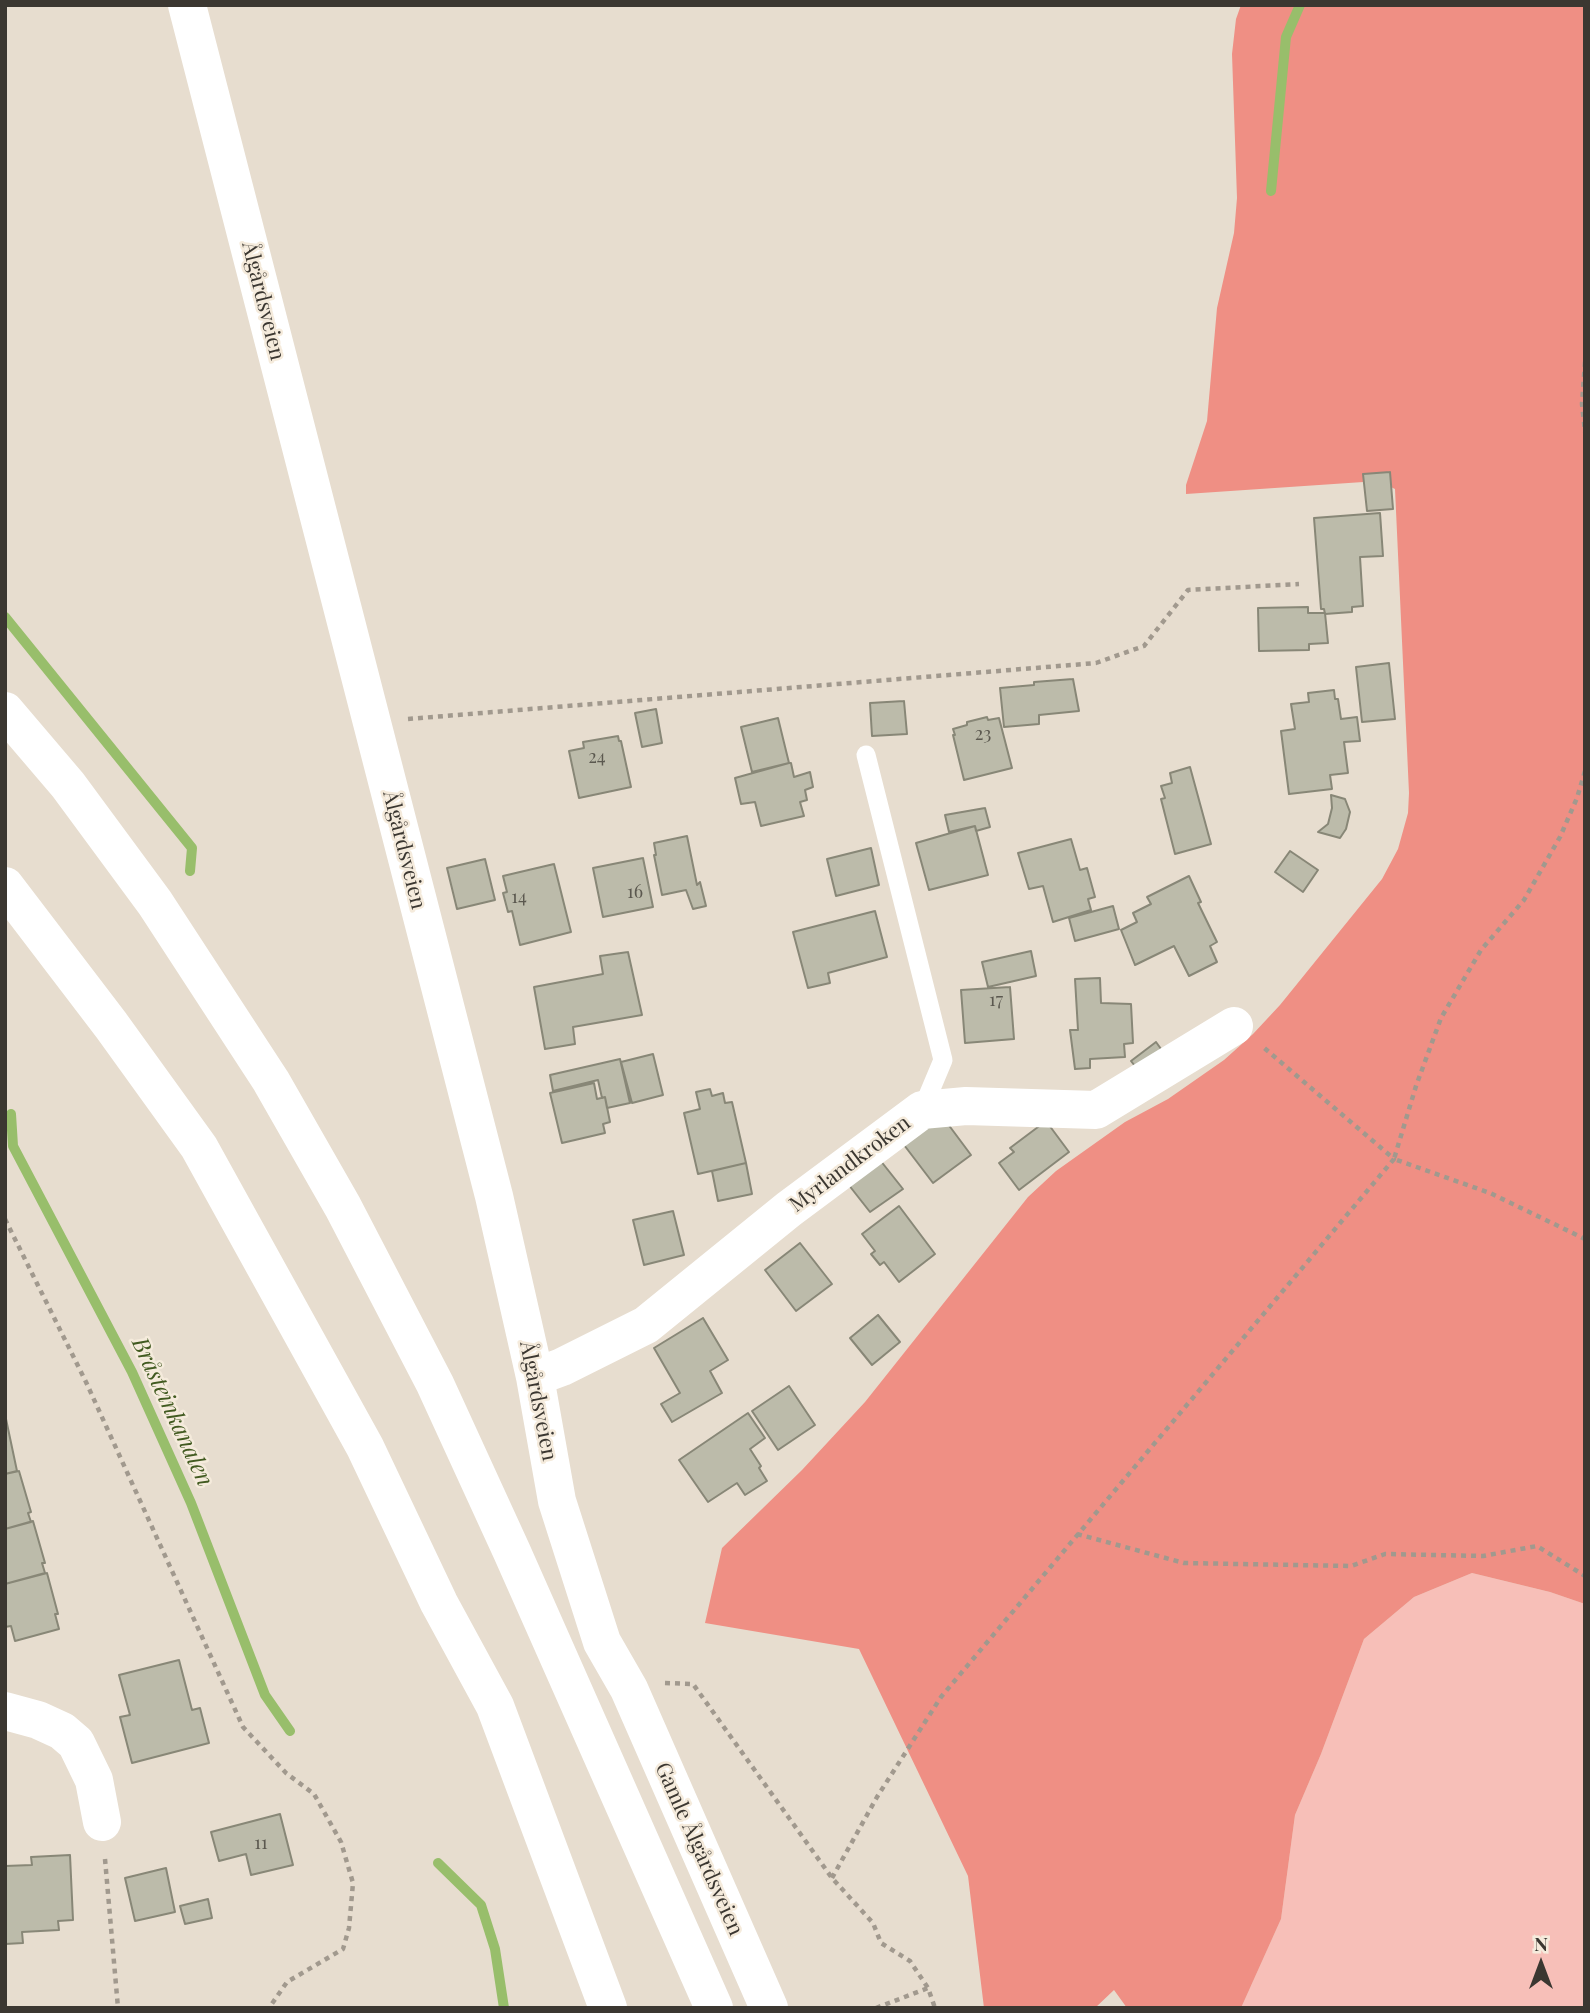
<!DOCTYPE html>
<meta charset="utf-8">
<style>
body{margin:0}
#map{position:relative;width:1590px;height:2013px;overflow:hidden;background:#e7ddcf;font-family:"Playfair Display",serif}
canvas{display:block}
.frame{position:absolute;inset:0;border:7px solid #3b3731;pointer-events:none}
.north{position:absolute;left:1506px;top:1929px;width:70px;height:70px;-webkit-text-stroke:5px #f5ebdc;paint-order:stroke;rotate:0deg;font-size:19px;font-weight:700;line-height:28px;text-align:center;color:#3b3731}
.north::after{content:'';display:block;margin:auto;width:24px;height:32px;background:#3b3731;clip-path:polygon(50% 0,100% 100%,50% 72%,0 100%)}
</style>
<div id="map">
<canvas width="1590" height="2013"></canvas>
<div class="frame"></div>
<div class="north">N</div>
</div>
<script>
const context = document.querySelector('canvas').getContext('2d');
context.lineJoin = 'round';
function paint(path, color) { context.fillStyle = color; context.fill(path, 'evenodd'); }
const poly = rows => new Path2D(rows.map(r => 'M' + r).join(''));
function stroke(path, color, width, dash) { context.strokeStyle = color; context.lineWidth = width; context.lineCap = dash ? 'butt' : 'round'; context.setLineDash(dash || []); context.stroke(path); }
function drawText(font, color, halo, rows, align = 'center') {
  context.font = font + ' "Playfair Display",serif'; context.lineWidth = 5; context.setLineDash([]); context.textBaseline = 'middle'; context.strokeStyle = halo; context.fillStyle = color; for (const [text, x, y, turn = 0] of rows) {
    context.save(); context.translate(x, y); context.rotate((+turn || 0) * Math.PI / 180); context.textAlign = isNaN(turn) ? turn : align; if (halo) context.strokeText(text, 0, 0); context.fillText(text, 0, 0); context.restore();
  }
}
const green = poly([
 [1472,1573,1550,1592,1585,1604,1585,2008,1241,2008,1281,1919,1295,1815,1321,1754,1364,1639,1414,1597]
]);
const forest = poly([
 [1241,5,1585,5,1585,1604,1550,1592,1472,1573,1414,1597,1364,1639,1321,1754,1295,1815,1281,1919,1241,2008,1127,2008,1114,1990,1095,2008,984,2008,968,1876,859,1649,705,1623,722,1548,802,1470,865,1402,1028,1197,1056,1171,1125,1122,1168,1099,1224,1060,1253,1034,1280,1005,1382,879,1398,849,1408,813,1409,793,1395,489,1378,481,1186,494,1186,485,1207,421,1217,308,1234,233,1237,198,1232,54,1236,19]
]);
const stream = poly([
 [1271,191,1286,37,1300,5],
 [5,617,192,848,190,871],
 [11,1114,13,1146,132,1372,191,1503,265,1695,290,1731],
 [438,1863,481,1905,495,1949,504,2008]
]);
const building = poly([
 [1390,472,1393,509,1367,511,1363,474,1390,472],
 [1380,513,1383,556,1360,557,1363,606,1352,607,1352,612,1325,614,1324,609,1321,609,1314,518,1380,513],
 [1308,607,1308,613,1325,613,1328,643,1309,644,1309,650,1259,651,1258,608,1308,607],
 [1389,663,1395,719,1362,722,1356,667,1389,663],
 [1073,679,1079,711,1039,715,1039,724,1004,727,1000,688,1034,685,1034,682,1073,679],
 [1334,690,1335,699,1338,699,1341,719,1357,717,1360,741,1344,742,1348,773,1330,775,1332,789,1289,794,1281,731,1295,729,1291,704,1309,702,1308,693,1334,690],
 [904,701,907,734,872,736,870,703,904,701],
 [656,709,662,743,642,747,635,713,656,709],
 [987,717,988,720,999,718,1012,768,964,780,953,735,955,735,953,729,967,725,967,722,987,717],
 [778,718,789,763,752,772,741,727,778,718],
 [618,736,619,741,621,741,631,787,579,798,569,751,584,748,583,742,618,736],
 [789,763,791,763,794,777,810,772,813,787,805,790,807,800,800,802,804,816,761,826,755,802,741,804,735,778,789,763],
 [1190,767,1211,844,1175,854,1161,799,1165,798,1161,786,1172,783,1170,773,1190,767],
 [1331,795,1345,799,1350,812,1346,829,1340,838,1318,832,1328,824,1332,808,1331,795],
 [985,808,990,827,976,831,975,826,949,832,945,815,985,808],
 [975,826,988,875,929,890,916,843,975,826],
 [687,836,697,885,700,882,706,906,693,909,686,890,662,895,654,855,656,855,654,843,687,836],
 [1071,839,1080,870,1087,868,1095,897,1088,899,1091,910,1053,922,1043,886,1029,889,1018,853,1071,839],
 [871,848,879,885,836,896,827,859,871,848],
 [1290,851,1318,870,1303,892,1275,872,1290,851],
 [643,858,653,907,603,917,593,868,643,858],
 [485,859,495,900,457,909,447,868,485,859],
 [554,864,571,932,520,945,512,911,508,912,503,893,507,892,503,876,554,864],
 [1189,876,1201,902,1198,903,1217,942,1210,946,1217,962,1189,976,1174,946,1135,965,1121,930,1137,922,1133,913,1151,904,1147,897,1189,876],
 [1113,906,1119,929,1075,941,1069,918,1113,906],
 [875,911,887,957,828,973,830,983,808,988,793,932,875,911],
 [1031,951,1036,976,988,987,982,962,1031,951],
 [628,952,642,1015,573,1027,575,1044,545,1049,534,987,603,974,600,956,628,952],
 [1100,978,1101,1003,1131,1004,1133,1043,1124,1044,1125,1057,1090,1059,1090,1068,1075,1069,1070,1030,1078,1030,1075,979,1100,978],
 [1010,987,1014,1039,965,1043,961,990,1010,987],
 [1156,1042,1169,1060,1145,1079,1131,1061,1156,1042],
 [653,1054,663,1095,632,1103,621,1062,653,1054],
 [620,1059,630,1103,607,1108,605,1097,602,1098,598,1080,553,1091,550,1075,620,1059],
 [594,1083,597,1099,605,1097,610,1122,603,1124,605,1133,562,1143,550,1093,594,1083],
 [710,1089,712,1096,723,1093,725,1103,732,1102,746,1163,698,1174,684,1113,700,1109,696,1092,710,1089],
 [939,1112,971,1155,933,1183,901,1141,939,1112],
 [1046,1121,1069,1152,1019,1190,999,1163,1014,1152,1010,1148,1046,1121],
 [880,1160,903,1189,870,1212,848,1184,880,1160],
 [746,1163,752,1194,718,1201,712,1171,746,1163],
 [899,1206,935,1254,899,1282,884,1262,880,1265,871,1254,875,1251,862,1234,899,1206],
 [673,1211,684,1255,644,1265,633,1220,673,1211],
 [800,1243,832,1284,796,1311,765,1270,800,1243],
 [878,1315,900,1342,872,1365,850,1338,878,1315],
 [703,1318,728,1360,710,1371,722,1393,672,1422,661,1404,680,1393,654,1348,703,1318],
 [789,1386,815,1425,778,1450,752,1411,789,1386],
 [748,1413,765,1438,750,1449,761,1466,759,1468,767,1481,745,1495,737,1483,708,1502,679,1460,748,1413],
 [6,1419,17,1471,5,1474,5,1419,6,1419],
 [19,1471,31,1512,28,1513,31,1522,5,1529,5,1474,19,1471],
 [33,1521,45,1563,42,1563,45,1573,5,1584,5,1529,33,1521],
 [47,1573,58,1614,55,1614,59,1629,15,1641,11,1626,5,1627,5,1584,47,1573],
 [179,1660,192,1710,200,1708,209,1743,132,1763,120,1717,130,1715,119,1675,179,1660],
 [280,1814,293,1865,251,1875,246,1854,219,1861,211,1832,280,1814],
 [70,1855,73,1920,58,1921,59,1930,22,1932,23,1943,5,1944,5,1866,32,1865,31,1857,70,1855],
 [166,1868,175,1912,135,1921,125,1878,166,1868],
 [208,1899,212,1918,185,1924,180,1906,208,1899]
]);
const path = poly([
 [1585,362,1582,404,1585,432],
 [408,719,1096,663,1144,646,1188,590,1299,584],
 [1585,771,1577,798,1560,837,1524,900,1481,950,1441,1018,1416,1086,1394,1159,1490,1193,1585,1239],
 [5,1219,86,1382,243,1727,286,1773,314,1794,341,1842,353,1883,349,1928,343,1949,287,1982,269,2008],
 [1077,1534,1184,1563,1351,1566,1385,1554,1483,1556,1537,1546,1585,1576],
 [665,1683,693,1684,832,1878,873,1923,881,1943,910,1961,928,1988,935,2008],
 [105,1859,118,2008],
 [832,1878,877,1797,941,1697,1394,1159,1263,1047],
 [876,2008,928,1988]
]);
const service = poly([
 [866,755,943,1060,922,1110]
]);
const minor = poly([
 [187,5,494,1196,535,1377,557,1501,602,1642,629,1689,769,2008],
 [535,1377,562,1367,646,1325,789,1209,922,1110,966,1106,1096,1110,1234,1026],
 [5,1711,38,1720,62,1731,76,1743,94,1780,102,1822]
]);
const trunk = poly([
 [5,711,68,785,155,903,271,1081,343,1207,435,1384,512,1552,714,2008],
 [5,886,111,1025,199,1147,365,1447,439,1603,495,1706,608,2008]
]);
const numberNames = [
 ["23",983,734],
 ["24",597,757],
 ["16",635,892],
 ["14",519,897],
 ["17",996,1000],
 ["11",261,1843]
];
const streetNames = [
 ["Ålgårdsveien",263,301,76],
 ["Ålgårdsveien",404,850,76],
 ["Myrlandkroken",850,1164,-37],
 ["Ålgårdsveien",538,1401,79],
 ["Gamle Ålgårdsveien",699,1849,66]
];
const waterNames = [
 ["Bråsteinkanalen",172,1412,65]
];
paint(green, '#f7bfb8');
paint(forest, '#ef8f84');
stroke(stream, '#98be6b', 10);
paint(building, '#bcbbaa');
stroke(building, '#888777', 2);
stroke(path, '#a1998e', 4.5, [5, 5]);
stroke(service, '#fff', 19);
stroke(minor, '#fff', 38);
stroke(trunk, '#fff', 38);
drawText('18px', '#5b584f', null, numberNames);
drawText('21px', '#3b3731', '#f5ebdc', streetNames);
drawText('italic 23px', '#415a20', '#f5ebdc', waterNames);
</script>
